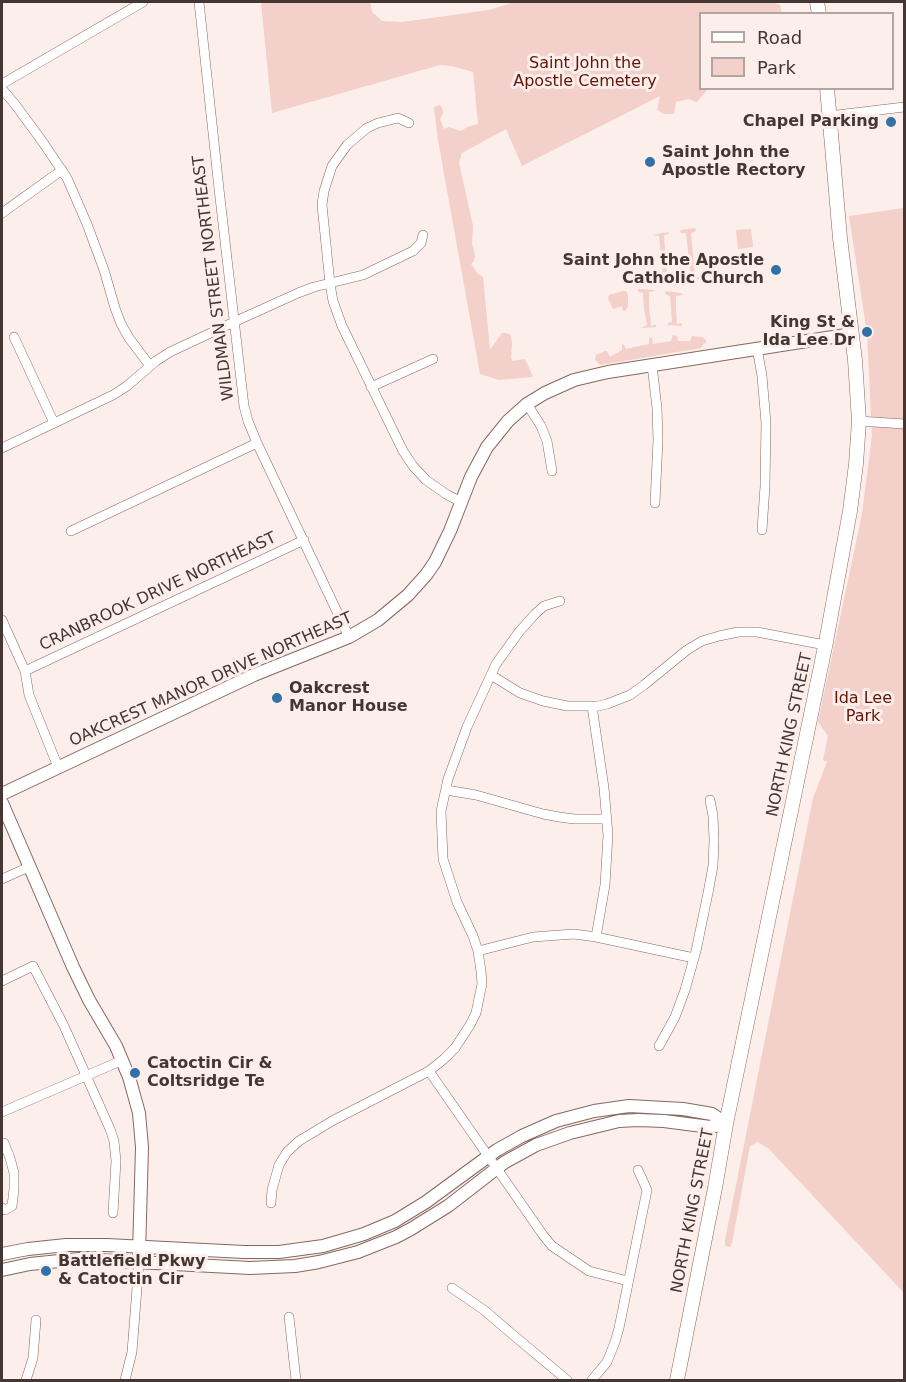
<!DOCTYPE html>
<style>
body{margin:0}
#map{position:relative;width:906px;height:1382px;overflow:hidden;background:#fceeea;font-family:"DejaVu Sans",sans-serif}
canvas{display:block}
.frame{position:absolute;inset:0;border:3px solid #443633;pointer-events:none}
.legend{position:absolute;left:699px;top:12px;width:195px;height:78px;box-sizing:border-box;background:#fceeea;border:2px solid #b2a4a1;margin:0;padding:8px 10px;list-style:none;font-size:18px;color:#443633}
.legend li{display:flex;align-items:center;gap:12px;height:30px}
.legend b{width:30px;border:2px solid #b2a4a1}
</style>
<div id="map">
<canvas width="906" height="1382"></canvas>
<div class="frame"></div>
<ul class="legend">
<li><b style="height:8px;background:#fff"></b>Road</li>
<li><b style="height:16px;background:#f3d0c9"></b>Park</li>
</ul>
</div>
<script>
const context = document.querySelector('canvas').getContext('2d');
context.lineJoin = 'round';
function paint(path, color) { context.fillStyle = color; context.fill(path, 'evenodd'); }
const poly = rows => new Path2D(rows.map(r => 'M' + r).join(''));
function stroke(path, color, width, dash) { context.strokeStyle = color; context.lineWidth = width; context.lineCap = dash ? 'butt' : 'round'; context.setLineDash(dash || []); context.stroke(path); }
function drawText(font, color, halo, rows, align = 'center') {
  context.font = font + ' "DejaVu Sans",sans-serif'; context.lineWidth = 6; context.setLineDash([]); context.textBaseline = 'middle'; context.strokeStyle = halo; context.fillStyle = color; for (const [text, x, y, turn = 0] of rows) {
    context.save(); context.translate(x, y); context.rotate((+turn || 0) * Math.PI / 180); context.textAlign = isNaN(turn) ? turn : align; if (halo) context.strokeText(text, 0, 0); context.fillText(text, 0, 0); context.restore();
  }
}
const green = poly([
 [261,2,370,2,372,12,382,21,402,22,489,10,509,4,508,2,773,2,780,5,782,13,700,14,700,88,708,89,697,102,689,99,676,102,674,114,664,114,657,110,660,96,522,166,506,129,462,153,459,163,473,226,472,244,475,255,474,261,471,264,478,274,483,277,490,350,502,333,506,333,511,335,512,344,511,358,513,361,525,359,533,377,499,380,480,374,438,140,434,107,440,105,442,108,443,113,440,119,444,129,449,127,461,131,467,127,478,124,473,72,452,66,440,65,272,113],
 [904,208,904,1293,769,1149,758,1142,750,1146,732,1243,730,1247,725,1246,725,1240,813,798,827,762,823,760,828,736,818,722,862,514,872,435,867,333,849,216],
 [695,228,696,231,691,233,695,276,700,277,702,279,685,280,691,278,686,233,681,233,680,231,681,230],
 [751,229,753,247,738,249,736,230],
 [668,232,669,234,664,235,667,275,668,277,673,277,674,279,658,277,658,275,663,274,659,236,653,235],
 [638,289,655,290,654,291,649,292,649,307,651,326,656,325,656,327,641,328,647,325,644,309,643,293,638,292],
 [623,291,626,291,628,295,628,306,625,311,623,311,622,306,613,309,608,298,609,295],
 [666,291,681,293,683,295,676,296,676,310,677,324,682,323,682,326,667,325,668,323,672,322,670,296,665,294],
 [673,335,677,336,678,341,690,341,692,336,702,337,706,340,706,344,704,343,701,348,600,365,595,360,596,355,605,351,607,351,610,357,622,350,622,344,624,345,626,349,649,344,649,339,650,337,652,338,653,344,671,341]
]);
const street = poly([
 [199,2,219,189,244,406,248,421,257,443,349,637],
 [2,84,143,2],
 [2,89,14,103,42,141,67,178,87,224,104,270,115,308,121,324,129,338,150,366],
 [829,116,904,107],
 [409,123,398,118,378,123,367,128,347,145,332,166,324,191,322,205,330,284,333,301,342,326,403,451,413,466,426,480,446,494,461,502],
 [2,213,62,170],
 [14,337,54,423],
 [757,348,762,376,766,423,765,486,762,530],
 [652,365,657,408,658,440,655,503],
 [371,387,433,359],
 [527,404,541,426,547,441,552,471],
 [859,421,904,424],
 [2,448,113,395,127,386,156,361,170,352,234,322,298,293,314,287,363,275,413,251,421,243,423,235],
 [71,531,257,443],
 [2,620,25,671,29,695,58,767],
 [25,671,304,540],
 [491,675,520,693,543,701,567,706,592,706,594,707,607,704,630,695,644,685,687,650,702,641,719,636,738,632,757,632,825,645],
 [592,706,604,788,608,835,605,885,596,937],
 [446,790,476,795,543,814,559,817,574,819,607,819],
 [2,879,29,867],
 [478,951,533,937,574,934,596,937,694,958],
 [2,981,33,966,64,1026,110,1129,114,1141,116,1161,113,1213],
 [659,1046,675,1017,685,990,696,951,708,893,713,866,714,840,713,816,710,800],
 [429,1071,543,1235,552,1246,589,1271,628,1281],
 [2,1112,123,1060],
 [2,1145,4,1143,10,1158,14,1173,14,1189,12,1206,5,1210,2,1208],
 [271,1203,272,1190,279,1165,287,1152,299,1141,332,1121,429,1071,444,1059,455,1048,470,1025,476,1013,479,998,482,984,481,971,478,951,473,936,457,902,443,859,441,811,448,779,467,727,496,664,519,632,535,614,544,606,560,601],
 [452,1288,484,1310,512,1334,567,1380],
 [289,1317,296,1380],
 [26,1380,33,1358,36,1320],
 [125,1380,132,1352,139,1262],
 [592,1380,607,1362,615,1342,619,1328,647,1190,638,1170]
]);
const secondary = poly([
 [2,794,254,675,349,637,378,620,408,595,426,575,435,562,450,531,471,477,487,447,508,421,527,404,545,393,574,380,608,372,852,334],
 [2,803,73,967,89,1000,116,1046,129,1077,139,1113,142,1147,139,1254],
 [2,1254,28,1249,66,1245,107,1245,244,1252,279,1252,323,1246,364,1234,395,1221,426,1202,497,1150,522,1136,556,1121,594,1111,629,1106,683,1109,712,1114,726,1124],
 [2,1270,30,1264,79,1259,250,1268,295,1266,319,1262,358,1252,396,1237,411,1229,448,1206,505,1162,536,1145,570,1133,619,1121,638,1120,664,1121,710,1127,726,1124]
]);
const primary = poly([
 [817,2,819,14],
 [677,1380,715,1188,726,1124,826,642,850,511,856,464,859,421,855,360,840,238,827,88]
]);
const markers = [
 [891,122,6,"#3171a7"],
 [650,162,6,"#3171a7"],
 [776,270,6,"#3171a7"],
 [867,332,6,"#3171a7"],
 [277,698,6,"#3171a7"],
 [135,1073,6,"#3171a7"],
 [46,1271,6,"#3171a7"]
];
const parkNames = [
 ["Saint John the",585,64],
 ["Apostle Cemetery",585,82],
 ["Ida Lee",863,699],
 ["Park",863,717]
];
const poiNames = [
 ["Chapel Parking",879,122,"right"],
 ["Saint John the",662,153],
 ["Apostle Rectory",662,171],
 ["Saint John the Apostle",764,261,"right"],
 ["Catholic Church",764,279,"right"],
 ["King St &",855,323,"right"],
 ["Ida Lee Dr",855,341,"right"],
 ["Oakcrest",289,689],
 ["Manor House",289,707],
 ["Catoctin Cir &",147,1064],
 ["Coltsridge Te",147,1082],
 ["Battlefield Pkwy",58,1262],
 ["& Catoctin Cir",58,1280]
];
const streetNames = [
 ["WILDMAN STREET NORTHEAST",214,278,-97],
 ["CRANBROOK DRIVE NORTHEAST",158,592,-25],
 ["OAKCREST MANOR DRIVE NORTHEAST",211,680,-24],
 ["NORTH KING STREET",790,735,-78],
 ["NORTH KING STREET",693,1211,-79]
];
paint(green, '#f3d0c9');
stroke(street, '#876861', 10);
stroke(secondary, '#876861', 14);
stroke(primary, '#876861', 15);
stroke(street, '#fff', 9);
stroke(secondary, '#fff', 12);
stroke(primary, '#fff', 14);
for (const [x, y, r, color] of markers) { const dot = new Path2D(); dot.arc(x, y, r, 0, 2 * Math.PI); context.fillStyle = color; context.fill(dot); stroke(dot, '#fceeea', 2); }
drawText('16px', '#651406', '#fceeea', parkNames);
drawText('bold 16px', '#443633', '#fceeea', poiNames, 'left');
drawText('16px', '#443633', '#fceeea', streetNames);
</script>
